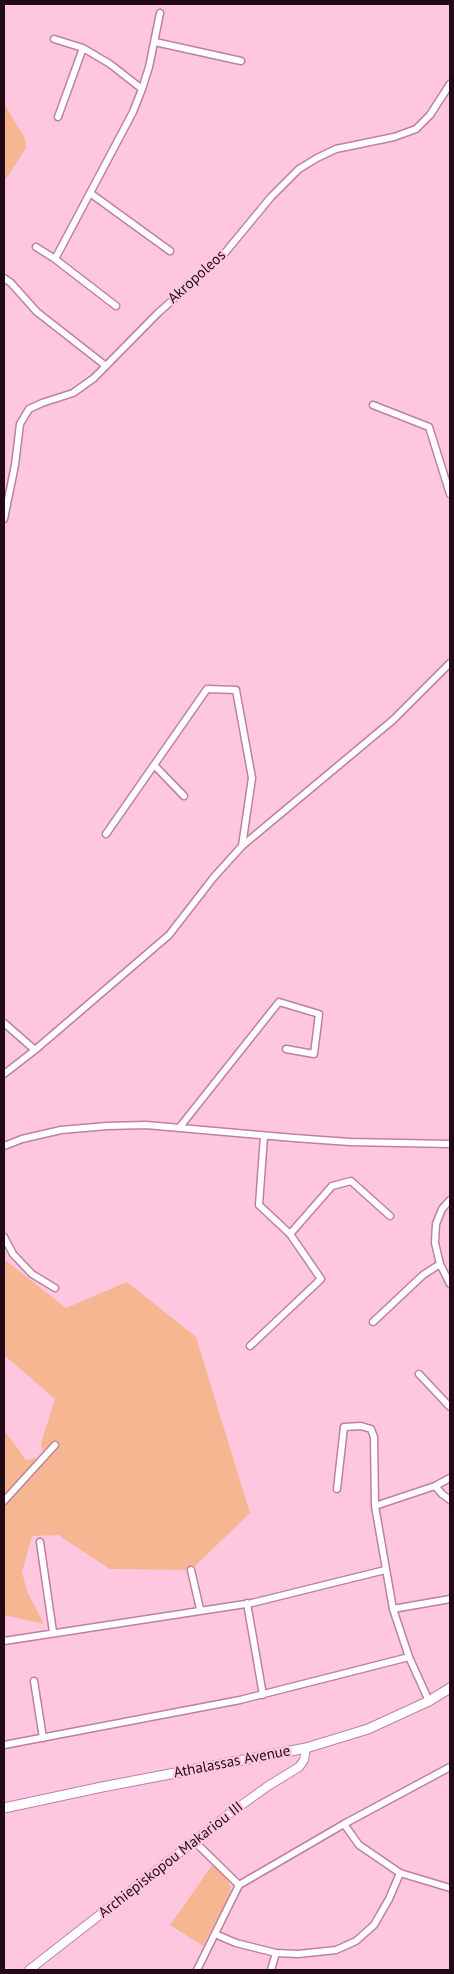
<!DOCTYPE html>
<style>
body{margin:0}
#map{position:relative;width:454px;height:1974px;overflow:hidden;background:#fec7df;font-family:"PT Sans",sans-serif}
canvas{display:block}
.frame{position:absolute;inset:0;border:5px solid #210a16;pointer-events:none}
</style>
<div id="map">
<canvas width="454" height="1974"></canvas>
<div class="frame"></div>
</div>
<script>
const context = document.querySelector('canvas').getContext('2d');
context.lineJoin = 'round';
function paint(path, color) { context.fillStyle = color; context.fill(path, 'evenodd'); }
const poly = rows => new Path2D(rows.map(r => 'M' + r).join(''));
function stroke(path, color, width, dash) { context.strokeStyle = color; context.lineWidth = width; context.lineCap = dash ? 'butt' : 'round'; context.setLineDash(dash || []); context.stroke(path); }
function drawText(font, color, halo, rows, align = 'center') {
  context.font = font + ' "PT Sans",sans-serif'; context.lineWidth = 4.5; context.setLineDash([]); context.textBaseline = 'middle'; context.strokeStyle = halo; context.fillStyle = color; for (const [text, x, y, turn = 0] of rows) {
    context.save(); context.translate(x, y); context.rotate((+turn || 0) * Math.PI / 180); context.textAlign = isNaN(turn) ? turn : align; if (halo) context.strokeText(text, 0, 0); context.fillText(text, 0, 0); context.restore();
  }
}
const green = poly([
 [4,104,25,138,26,148,4,182],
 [4,1259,66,1308,127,1282,196,1337,250,1513,191,1570,110,1569,58,1535,32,1536,22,1572,27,1591,44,1624,4,1615,4,1430,26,1460,44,1457,41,1443,55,1399,4,1355],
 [213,1864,224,1874,231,1887,228,1898,203,1946,170,1925]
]);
const minor = poly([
 [54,39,83,48,110,64,142,89],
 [155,42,241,61],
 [58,117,83,48],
 [90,193,170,251],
 [36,247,55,259,116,306],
 [55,259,133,112,142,89,149,67,160,13],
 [4,278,11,283,37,312,106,366],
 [373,405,429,427,450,494],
 [4,519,15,465,20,424,29,409,42,403,73,393,94,378,158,313,224,254,271,197,299,169,317,158,336,149,394,137,416,129,430,115,450,84],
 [154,765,184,796],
 [106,834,207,689,236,690,252,778,242,846],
 [4,1023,35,1050],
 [4,1074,35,1050,169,935,214,877,242,846,393,720,450,663],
 [179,1128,279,1002,319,1014,314,1054,286,1049],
 [4,1146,22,1139,61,1130,107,1126,146,1125,294,1138,350,1142,450,1144],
 [290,1234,332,1186,351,1181,390,1216],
 [4,1237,13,1254,32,1274,55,1288],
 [440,1264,435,1243,436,1224,442,1209,450,1200],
 [373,1322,423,1275,440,1264,450,1284],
 [250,1346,321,1279,290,1234,259,1205,264,1136],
 [419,1374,450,1407],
 [435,1486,442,1494,450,1500],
 [337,1489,344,1427,361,1426,371,1429,374,1437,375,1506,393,1609,409,1657,429,1701],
 [4,1501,55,1445],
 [375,1506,435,1486,450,1478],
 [40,1542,53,1632],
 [191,1570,200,1609],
 [247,1603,263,1695],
 [393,1609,450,1599],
 [4,1641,252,1603,385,1570],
 [34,1681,43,1738],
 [4,1745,240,1700,409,1657],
 [344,1824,359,1845,400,1873,450,1888],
 [194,1841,239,1885],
 [215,1934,236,1943,276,1953,298,1954,336,1950,356,1941,374,1925,389,1899,400,1873],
 [197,1970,239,1885,344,1824,450,1767],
 [271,1970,276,1953]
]);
const tertiary = poly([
 [29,1970,229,1814,268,1786,299,1767,304,1760,306,1748]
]);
const secondary = poly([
 [4,1808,102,1787,306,1748,368,1729,429,1701,450,1688]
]);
const streetNames = [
 ["Akropoleos",197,277,-42],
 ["Athalassas Avenue",232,1762,-11],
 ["Archiepiskopou Makariou III",171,1860,-38]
];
paint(green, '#f6b692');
stroke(minor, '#c0809d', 9);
stroke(tertiary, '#c0809d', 10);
stroke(secondary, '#c0809d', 11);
stroke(minor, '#fff', 6);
stroke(tertiary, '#fff', 8);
stroke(secondary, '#fff', 9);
drawText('15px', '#210a16', '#fec7df', streetNames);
</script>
